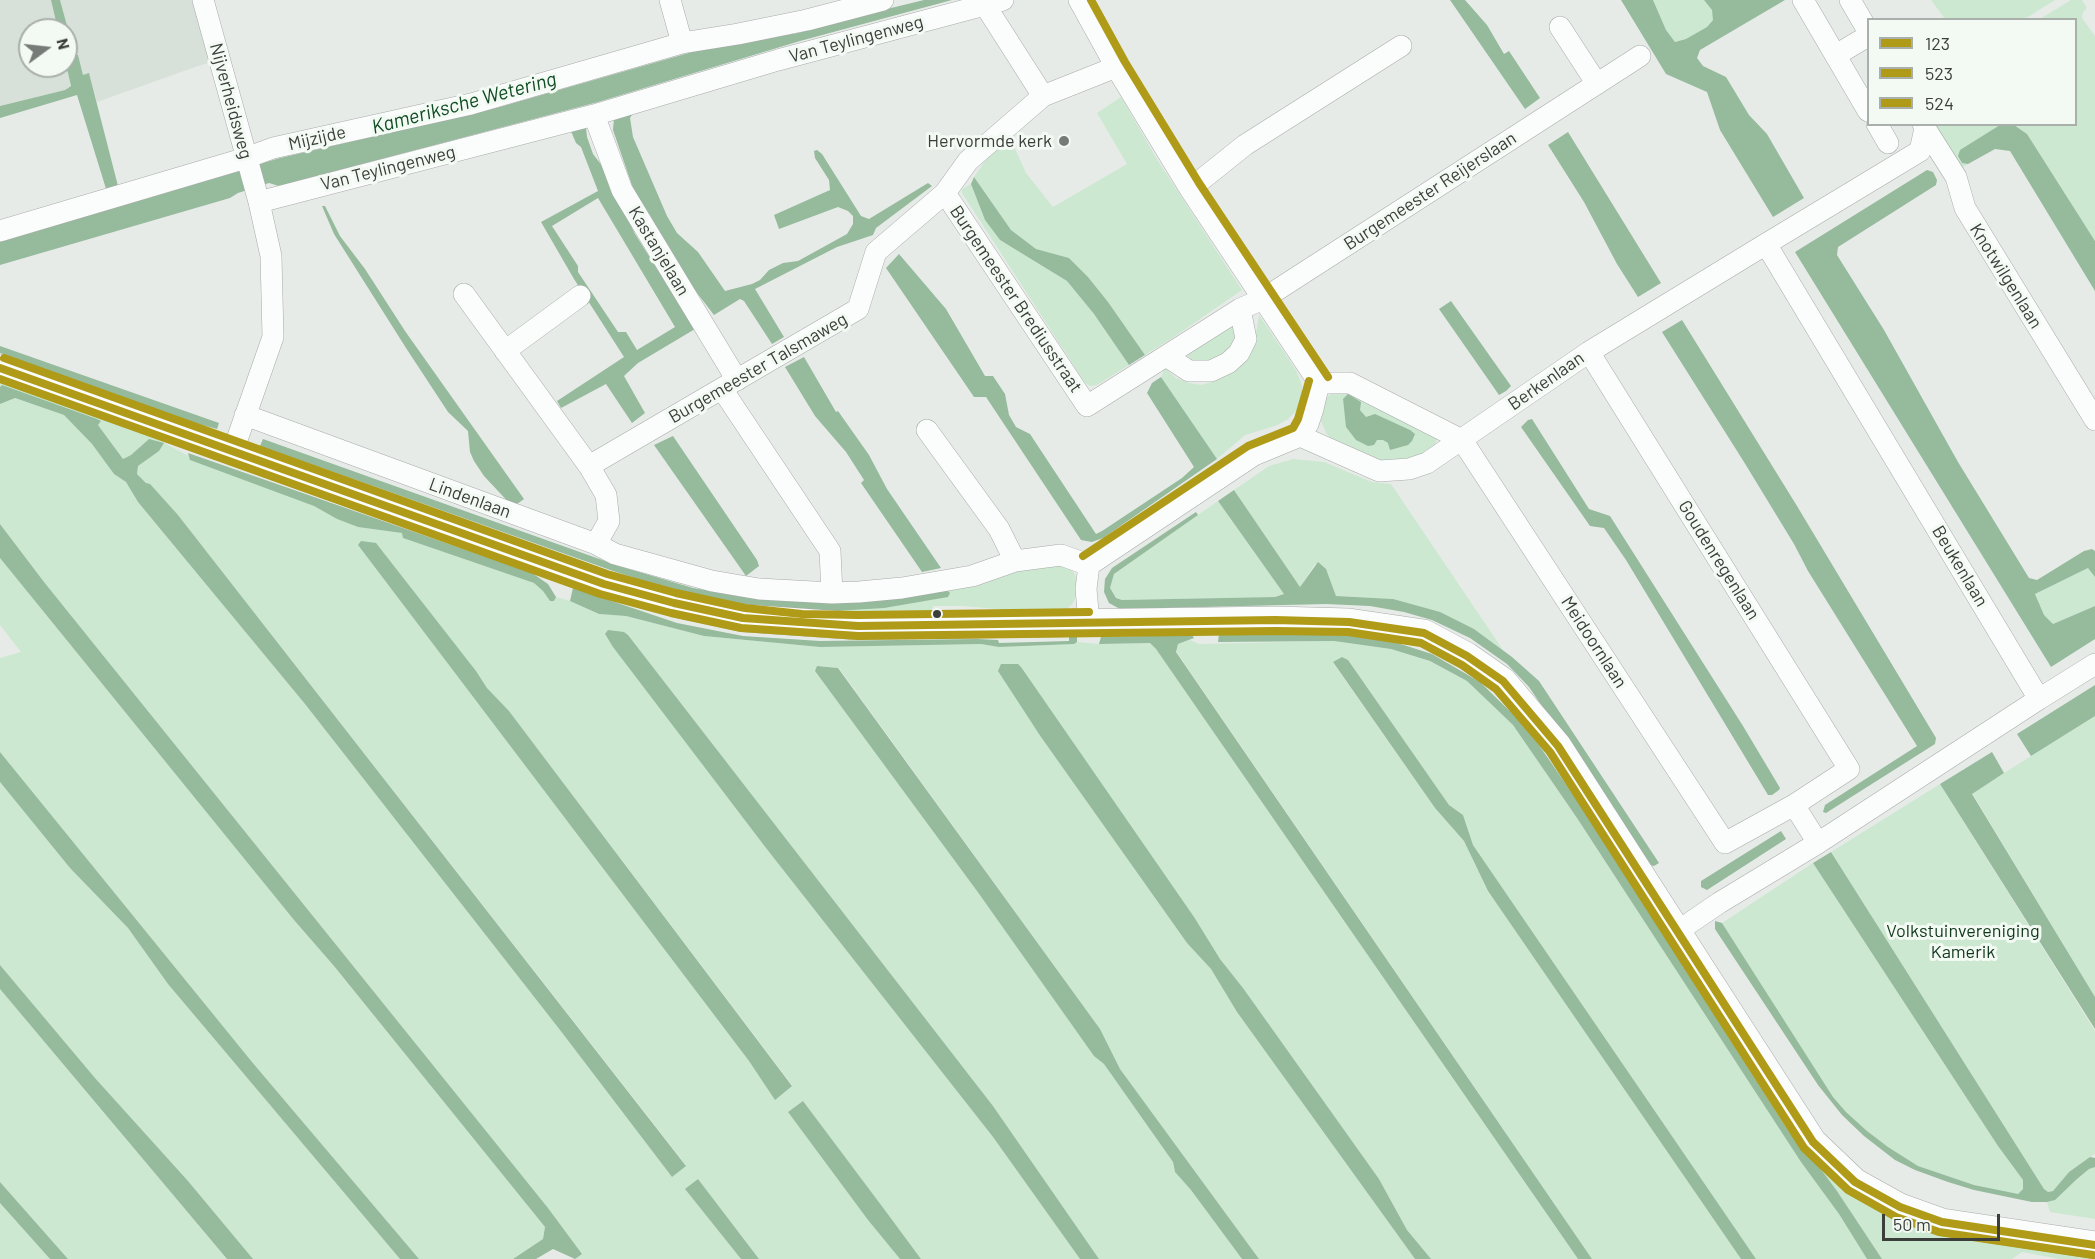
<!DOCTYPE html>
<style>
body{margin:0}
#map{position:relative;width:2095px;height:1259px;overflow:hidden;background:#e7ebe8;font-family:Barlow,sans-serif}
canvas{display:block}
.legend{position:absolute;left:1867px;top:18px;width:210px;height:108px;box-sizing:border-box;background:#f3faf4;border:2px solid #a9afaa;margin:0;padding:8px 10px;list-style:none;font-size:18px;color:#3b3e3b}
.legend li{display:flex;align-items:center;gap:12px;height:30px}
.legend b{width:30px;border:2px solid #a9afaa}
.north{position:absolute;left:18px;top:18px;width:60px;height:60px;box-sizing:border-box;background:#f3faf4;border:2px solid #a9afaa;border-radius:50%;rotate:75deg;font-size:16px;font-weight:700;line-height:24px;text-align:center;color:#3b3e3b}
.north::after{content:'';display:block;margin:auto;width:21px;height:27px;background:#777b78;clip-path:polygon(50% 0,100% 100%,50% 72%,0 100%)}
.scale{position:absolute;left:1882px;top:1214px;width:118px;height:27px;box-sizing:border-box;border:3px solid #3b3e3b;border-top:0;padding-left:8px;font-size:18px;line-height:21px;white-space:nowrap;color:#3b3e3b;-webkit-text-stroke:4px #f3faf4;paint-order:stroke}
</style>
<div id="map">
<canvas width="2095" height="1259"></canvas>
<ul class="legend">
<li><b style="height:8px;background:#af9b18"></b>123</li>
<li><b style="height:8px;background:#af9b18"></b>523</li>
<li><b style="height:8px;background:#af9b18"></b>524</li>
</ul>
<div class="north">N</div>
<div class="scale">50 m</div>
</div>
<script>
const context = document.querySelector('canvas').getContext('2d');
context.lineJoin = 'round';
function paint(path, color) { context.fillStyle = color; context.fill(path, 'evenodd'); }
const poly = rows => new Path2D(rows.map(r => 'M' + r).join(''));
function stroke(path, color, width, dash) { context.strokeStyle = color; context.lineWidth = width; context.lineCap = dash ? 'butt' : 'round'; context.setLineDash(dash || []); context.stroke(path); }
function drawText(font, color, halo, rows, align = 'center') {
  context.font = font + ' Barlow,sans-serif'; context.lineWidth = 6; context.setLineDash([]); context.textBaseline = 'middle'; context.strokeStyle = halo; context.fillStyle = color; for (const [text, x, y, turn = 0] of rows) {
    context.save(); context.translate(x, y); context.rotate((+turn || 0) * Math.PI / 180); context.textAlign = isNaN(turn) ? turn : align; if (halo) context.strokeText(text, 0, 0); context.fillText(text, 0, 0); context.restore();
  }
}
const built = poly([
 [0,0,51,0,58,30,30,30,30,66,66,66,66,64,71,86,65,90,0,106],
 [60,0,203,0,220,60,201,65,97,102,89,74,83,75,78,55,75,56]
]);
const green = poly([
 [1653,0,1704,0,1712,10,1714,19,1707,27,1686,39,1675,42,1666,30],
 [1931,0,2055,0,2023,20,1945,19],
 [2071,0,2082,0,2087,8,2083,12,2082,18,2095,36,2095,241,2027,134,2014,125,2076,124,2076,20,2040,19],
 [1121,97,1158,161,1242,290,1174,337,1145,355,1108,302,1088,277,1069,258,1036,249,1011,230,974,177,987,158,1010,138,1026,173,1053,207,1127,164,1097,113],
 [1933,125,2000,125,1962,162,1968,164,1958,170],
 [971,184,985,220,1000,240,1067,281,1094,314,1129,365,1097,385,1090,386,1085,383,962,193,962,189],
 [1259,315,1296,370,1302,385,1302,399,1297,410,1287,420,1275,426,1245,435,1217,459,1161,377,1165,368,1176,378,1189,383,1201,385,1212,382,1246,360,1254,345],
 [1236,321,1236,345,1207,364,1193,362,1186,353],
 [0,378,162,435,164,443,189,456,314,506,337,519,358,527,403,533,403,538,534,583,543,591,550,601,554,601,556,597,570,601,599,614,626,616,704,636,820,647,981,644,999,647,1073,644,1077,642,1099,644,1150,643,1156,649,1578,1259,1431,1259,1407,1230,1379,1179,1243,988,1220,959,1053,714,1041,737,1187,943,1211,969,1237,1012,1415,1259,1259,1259,1120,1069,1100,1029,839,668,821,666,815,671,977,891,1094,1055,1104,1064,1173,1162,1175,1172,1191,1190,1242,1259,1099,1259,993,1106,628,635,624,632,605,635,766,848,993,1137,1080,1259,921,1259,803,1101,788,1112,868,1220,900,1259,759,1259,698,1179,686,1190,741,1259,575,1259,581,1253,548,1208,44,582,0,524,0,404,15,398,64,415,92,444,114,474,126,482,138,502,305,704,560,1030,672,1177,686,1165,178,515,137,474,138,466,159,451,149,439,131,455,123,459,98,425,101,421,2,386,0,387],
 [376,544,476,671,487,688,509,711,792,1085,775,1099,749,1061,358,545],
 [1352,392,1437,439,1434,449,1423,456,1384,462,1333,441,1326,433,1321,421,1326,398,1332,393],
 [1343,400,1360,410,1366,417,1410,430,1388,443,1383,440,1377,440,1345,415],
 [1293,459,1324,462,1372,482,1391,484,1503,650,1474,629,1393,599,1336,596,1326,570,1315,564,1300,587,1234,490,1269,466],
 [1218,501,1284,594,1275,597,1122,600,1116,598,1110,588,1114,574],
 [0,558,294,920,334,966,545,1227,543,1239,513,1259,419,1259,252,1062,0,752,0,658,21,652,0,625],
 [1046,559,1066,564,1074,573,1077,581,1078,591,1073,603,1067,609,1053,614,962,606,933,606,932,611,901,617,747,605,818,597],
 [2088,568,2095,577,2095,606,2053,624,2044,615,2035,594],
 [1190,640,1199,644,1334,641,1391,649,1430,661,1467,681,1513,725,1577,818,1801,1162,1839,1214,1867,1259,1756,1259,1473,845,1463,815,1449,805,1348,660,1342,657,1333,663,1435,808,1464,841,1488,891,1741,1259,1592,1259,1176,651,1178,644],
 [2095,716,2095,997,1972,793],
 [0,782,70,868,128,928,168,984,400,1259,253,1259,188,1181,95,1078,0,965],
 [1940,784,2095,1031,2095,1154,2069,1172,2053,1191,2048,1192,2044,1189,1831,852],
 [1813,863,1998,1146,2023,1180,2023,1189,2018,1195,1974,1185,1918,1166,1888,1147,1867,1131,1846,1112,1833,1097,1750,969,1722,923],
 [0,989,173,1195,227,1259,68,1259,0,1182],
 [1811,1156,1825,1172,2095,1256,2095,1259,2059,1259,2022,1252,2012,1259,1882,1259,1837,1191],
 [2095,1167,2095,1219,2050,1212,2047,1202,2055,1200,2077,1179,2089,1169],
 [0,1203,50,1259,0,1259]
]);
const water = poly([
 [51,0,60,0,75,55,78,55,83,75,89,73,118,186,107,192,77,95,0,118,0,106,65,90,71,86,66,64,66,30,58,30],
 [924,0,952,0,800,41,598,102,279,186,269,183,238,193,230,198,0,265,0,240,280,158,496,108,706,48,798,33,850,18],
 [1450,0,1465,0,1487,25,1504,54,1509,51,1540,98,1525,109],
 [1621,0,1653,0,1666,30,1675,42,1686,39,1707,27,1713,20,1712,10,1704,0,1785,0,1700,50,1697,58,1703,66,1726,77,1749,115,1767,134,1804,198,1773,217,1720,130,1707,92,1666,74],
 [633,113,630,118,633,137,667,216,677,233,698,252,725,291,752,284,760,280,769,270,783,263,798,261,847,234,853,224,853,216,848,211,838,207,779,229,774,215,830,190,829,180,815,158,814,151,817,150,822,154,861,216,869,219,928,183,932,186,876,228,873,235,837,247,755,289,784,337,772,344,744,301,740,299,714,315,684,276,636,197,613,130,614,118],
 [2000,125,2014,125,2027,134,2095,241,2095,291,2010,151,1995,149,1968,164,1962,163,1958,156,1960,150],
 [578,126,586,128,587,137,593,154,603,167,635,234,695,329,638,363,624,376,645,413,632,423,606,384,561,408,557,401,624,357,574,279,541,222,598,191,581,147,576,143,570,129],
 [598,198,675,327,637,350,626,332,618,332,578,272,578,266,552,226],
 [1568,132,1661,283,1638,297,1617,264,1584,202,1548,145],
 [1927,170,1933,172,1937,180,1936,185,1838,247,1837,255,1884,330,1958,462,2029,578,2037,580,2084,551,2092,549,2095,551,2095,577,2088,568,2035,594,2044,615,2053,624,2095,606,2095,639,2051,667,1795,252],
 [974,177,1011,230,1036,249,1069,258,1088,277,1108,302,1145,355,1129,365,1094,314,1067,281,1000,240,985,220,971,184],
 [322,206,325,206,340,236,365,269,405,331,524,499,513,507,484,476,474,461,470,452,468,431,448,412,406,348,334,234],
 [899,254,946,309,985,376,993,376,1005,394,1009,415,1016,427,1030,434,1096,534,1102,531,1182,478,1194,467,1147,393,1152,383,1161,377,1217,459,1103,538,1092,542,1081,540,986,397,974,397,886,268],
 [1451,301,1511,386,1506,391,1499,395,1439,309],
 [1682,320,1797,506,1936,738,1935,744,1826,813,1823,812,1825,805,1917,746,1808,571,1794,544,1744,462,1662,332],
 [0,346,219,423,217,429,191,422,0,353],
 [804,357,836,412,838,411,869,455,887,489,941,568,922,572,861,483,864,480,846,452,815,416,785,367],
 [2,385,97,419,101,421,98,425,123,459,131,455,149,439,164,443,159,451,138,466,137,474,146,483,150,484,178,515,686,1166,672,1177,560,1030,305,704,138,502,126,482,114,474,92,444,64,415,15,398,0,404,0,387],
 [1348,394,1361,402,1360,410,1366,417,1375,414,1410,430,1415,434,1412,441,1408,445,1390,450,1388,443,1383,440,1377,440,1374,445,1368,446,1356,440,1346,427,1343,399],
 [1532,419,1589,509,1610,516,1743,726,1780,788,1779,790,1772,795,1768,795,1626,560,1604,528,1590,526,1521,427,1528,420],
 [673,436,757,560,759,566,746,576,654,445],
 [263,439,619,566,693,588,747,597,946,589,950,593,948,597,884,608,818,612,747,605,689,595,616,572,260,446],
 [188,453,532,573,548,584,556,597,554,601,550,601,543,591,534,583,403,538,402,533,358,527,337,519,314,506,190,460],
 [1234,490,1300,587,1318,562,1326,569,1336,596,1393,599,1440,612,1474,629,1512,657,1539,681,1659,863,1654,866,1649,865,1529,687,1507,664,1470,638,1432,620,1404,612,1370,606,1326,604,1120,609,1109,603,1104,592,1105,579,1112,568,1196,512,1198,515,1114,574,1110,588,1116,598,1122,600,1275,597,1284,594,1218,501],
 [0,524,44,582,548,1208,582,1254,575,1259,553,1249,536,1259,513,1259,543,1239,545,1227,334,966,294,920,0,558],
 [361,541,376,543,476,671,487,688,509,711,792,1086,775,1100,749,1061,358,545],
 [573,588,677,623,743,636,820,641,977,639,998,640,999,643,1069,641,1069,637,1077,637,1077,642,1074,644,999,647,981,644,820,647,704,636,626,616,599,614,570,601],
 [608,630,624,632,628,635,993,1106,1099,1259,1080,1259,993,1137,766,848,613,647,605,634],
 [1333,633,1391,641,1432,654,1480,682,1528,729,1585,812,1789,1132,1811,1156,1837,1191,1882,1259,1867,1259,1839,1214,1801,1162,1577,818,1513,725,1467,681,1430,661,1391,649,1334,641,1218,642,1219,634],
 [1192,635,1194,638,1178,644,1176,652,1592,1259,1578,1259,1156,649,1150,643,1099,644,1101,637],
 [1342,657,1348,660,1449,805,1463,815,1473,845,1756,1259,1741,1259,1488,891,1464,841,1435,808,1333,662],
 [1001,664,1018,664,1021,667,1194,917,1220,959,1243,988,1379,1179,1407,1230,1431,1259,1415,1259,1237,1012,1211,969,1187,943,1041,737,998,671],
 [817,666,838,668,1100,1029,1120,1069,1259,1259,1242,1259,1191,1190,1175,1172,1173,1162,1104,1064,1094,1056,977,891,815,671],
 [2095,685,2095,716,2031,756,2017,734],
 [0,752,252,1062,419,1259,400,1259,168,984,128,928,70,868,0,782],
 [1992,752,2004,773,1972,794,2095,997,2095,1029,1940,784],
 [1781,831,1786,839,1707,890,1701,887,1701,881],
 [1831,852,2044,1189,2048,1192,2053,1191,2069,1172,2090,1157,2095,1158,2095,1167,2089,1169,2077,1179,2055,1200,2047,1202,2032,1202,1974,1190,1948,1182,1915,1170,1895,1160,1864,1136,1842,1115,1818,1085,1715,929,1715,921,1722,923,1833,1097,1846,1112,1867,1131,1888,1147,1918,1166,1974,1185,2018,1194,2023,1189,2023,1180,1998,1146,1813,863],
 [0,965,95,1078,188,1181,253,1259,227,1259,0,989],
 [803,1101,884,1209,921,1259,900,1259,868,1220,788,1112],
 [698,1179,759,1259,741,1259,685,1189],
 [0,1182,68,1259,50,1259,0,1203]
]);
const minor = poly([
 [203,0,259,202],
 [670,0,682,43],
 [1079,0,1116,67,1190,189,1319,383],
 [1803,0,1868,111],
 [1850,0,1868,31],
 [985,5,1043,96],
 [1560,27,1597,84],
 [1836,55,1868,36],
 [594,115,622,190,737,380],
 [1877,124,1888,143],
 [1925,128,1956,177,1965,208,2095,420],
 [1190,189,1245,145,1401,46],
 [945,193,1087,406,1240,309,1263,299,1640,56],
 [0,231,246,158,273,148,471,104,682,43,738,34,807,20,883,0],
 [464,294,589,466,606,495,609,521,596,544],
 [505,351,580,296],
 [1166,356,1189,371,1211,371,1228,363,1239,353,1246,339,1240,309],
 [1319,383,1350,383,1462,440,1725,843,1794,805,1849,769,1589,352],
 [722,389,830,551,832,593],
 [245,415,596,544,615,554,712,581,759,589,832,593,859,592,902,588,972,576,1015,561,1061,555,1089,565],
 [927,430,999,529,1015,561],
 [1300,436,1379,471,1409,469,1427,463,1589,352,1766,244],
 [233,451,273,337,271,256,259,202,594,115,778,60,1003,0],
 [589,466,858,309,876,252,945,193,968,161,1043,96,1116,67],
 [1089,565,1254,455,1300,436,1308,424,1313,409,1319,383],
 [1089,622,1086,589,1089,565],
 [2039,699,2095,664],
 [1794,805,1818,843],
 [1678,931,1719,903,1818,843,2039,699,1766,244,1920,151,1925,128,1923,124]
]);
const major = poly([
 [0,368,604,584,674,603,743,618,858,626,1275,620,1349,622,1424,633,1467,656,1503,681,1558,746,1813,1142,1855,1182,1900,1207,1942,1222,2095,1245]
]);
const bus1 = poly([
 [0,368,604,584,674,603,743,618,858,626,1275,620,1349,622,1424,633,1467,656,1503,681,1558,746,1813,1142,1855,1182,1900,1207,1942,1222,2095,1245]
]);
const bus2 = poly([
 [0,379,600,594,671,613,741,628,858,636,1275,631,1348,632,1421,643,1462,665,1496,689,1550,752,1804,1148,1848,1190,1896,1217,1939,1232,2093,1255]
]);
const bus3 = poly([
 [1091,0,1125,62,1199,183,1328,377],
 [4,358,607,574,676,593,745,608,802,614,858,615,1089,612],
 [1083,556,1248,446,1293,428,1298,419,1309,381]
]);
const markers = [
 [1064,141,6,"#777b78"],
 [937,614,5,"#3b3e3b"]
];
const streetNames = [
 ["Van Teylingenweg",856,39,-15],
 ["Nijverheidsweg",231,101,75],
 ["Mijzijde",317,138,-13],
 ["Van Teylingenweg",388,168,-14],
 ["Burgemeester Reijerslaan",1430,191,-33],
 ["Kastanjelaan",659,251,59],
 ["Knotwilgenlaan",2006,276,58],
 ["Burgemeester Brediusstraat",1016,299,56],
 ["Burgemeester Talsmaweg",758,368,-30],
 ["Berkenlaan",1546,381,-35],
 ["Lindenlaan",470,498,20],
 ["Goudenregenlaan",1719,560,58],
 ["Beukenlaan",1960,566,59],
 ["Meidoornlaan",1594,642,57]
];
const poiNames = [
 ["Hervormde kerk",1052,141]
];
const parkNames = [
 ["Volkstuinvereniging",1963,931],
 ["Kamerik",1963,952]
];
const waterNames = [
 ["Kameriksche Wetering",464,103,-15]
];
paint(built, '#d8e1d9');
paint(green, '#cce8d1');
paint(water, '#95ba9c');
stroke(minor, '#a8aba9', 22);
stroke(major, '#a8aba9', 28);
stroke(minor, '#fbfcfc', 21);
stroke(major, '#fbfcfc', 27);
stroke(bus1, '#af9b18', 8);
stroke(bus2, '#af9b18', 8);
stroke(bus3, '#af9b18', 8);
for (const [x, y, r, color] of markers) { const dot = new Path2D(); dot.arc(x, y, r, 0, 2 * Math.PI); context.fillStyle = color; context.fill(dot); stroke(dot, '#f3faf4', 2); }
drawText('18px', '#3b3e3b', '#f3faf4', streetNames);
drawText('18px', '#3b3e3b', '#f3faf4', poiNames, 'right');
drawText('18px', '#10371b', '#f3faf4', parkNames);
drawText('italic 20px', '#104b23', '#f3faf4', waterNames);
</script>
